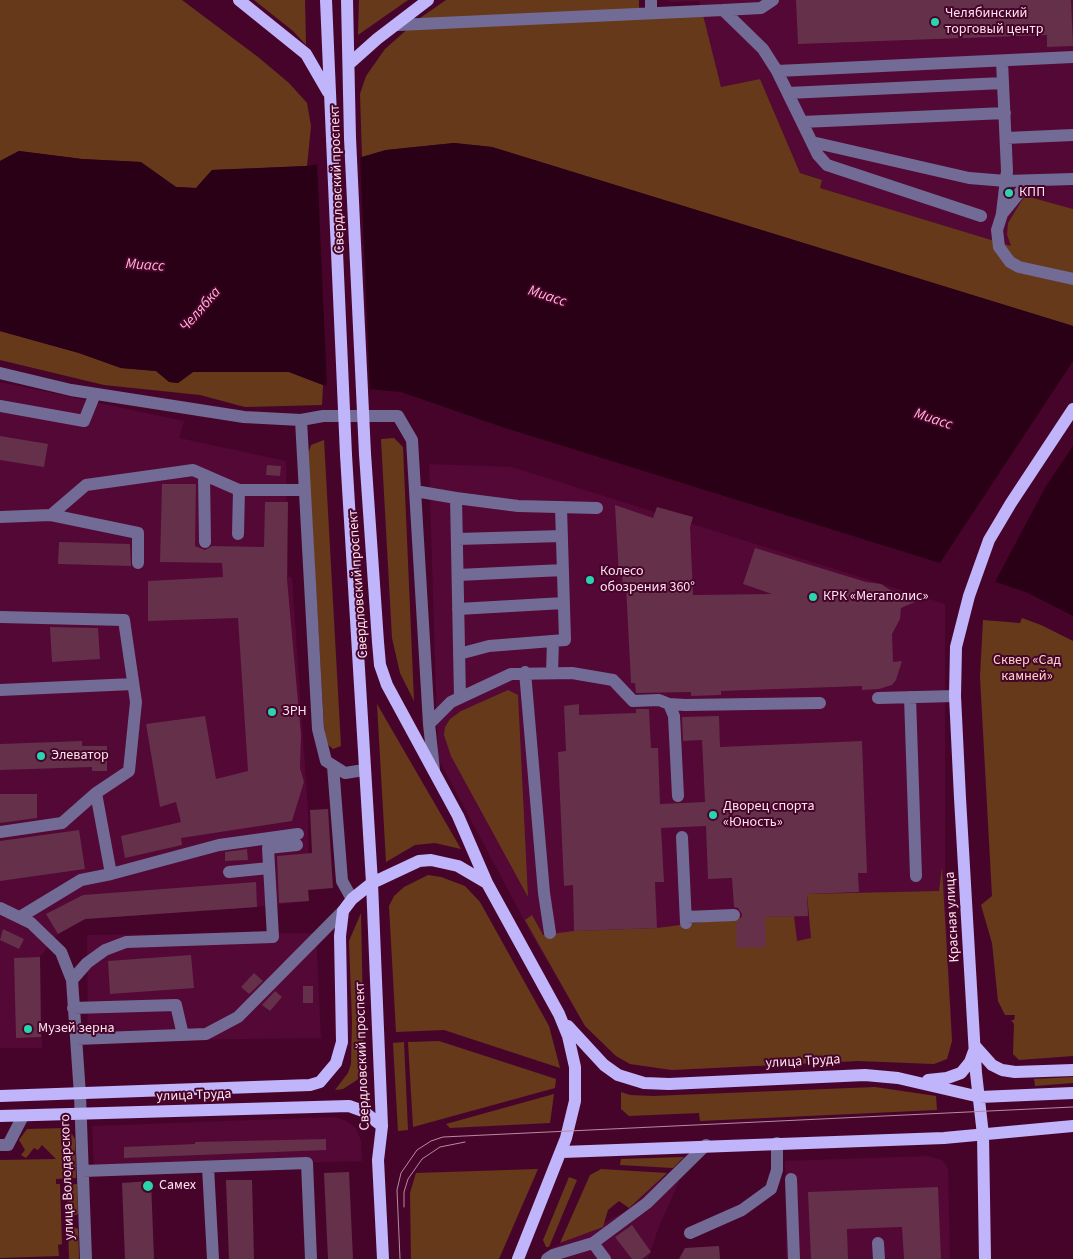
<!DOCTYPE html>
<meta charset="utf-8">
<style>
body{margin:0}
canvas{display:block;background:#47042a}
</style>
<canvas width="1073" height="1259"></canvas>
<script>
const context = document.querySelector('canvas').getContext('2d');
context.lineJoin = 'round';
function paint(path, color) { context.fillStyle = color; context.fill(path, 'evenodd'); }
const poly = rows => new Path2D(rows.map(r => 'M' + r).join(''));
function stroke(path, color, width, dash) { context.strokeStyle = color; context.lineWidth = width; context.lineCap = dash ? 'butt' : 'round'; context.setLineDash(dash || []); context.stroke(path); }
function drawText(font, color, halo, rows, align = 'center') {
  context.font = font + ' "Source Sans 3",sans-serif'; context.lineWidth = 4; context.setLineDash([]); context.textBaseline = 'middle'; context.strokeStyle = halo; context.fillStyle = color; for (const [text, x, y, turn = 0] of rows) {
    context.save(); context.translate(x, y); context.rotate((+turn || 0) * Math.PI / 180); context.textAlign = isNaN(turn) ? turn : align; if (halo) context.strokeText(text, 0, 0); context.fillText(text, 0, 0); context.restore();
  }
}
const built = poly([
 [668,0,1073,0,1073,209,1026,196,1022,200,1008,223,1007,237,1012,247,820,188,822,180,800,173,760,79,721,87,699,1,670,2],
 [0,382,184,421,179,438,286,461,288,576,292,578,308,811,309,901,257,907,86,919,58,934,40,957,42,1048,0,1048],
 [429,464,512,467,945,604,945,891,952,1040,947,1059,934,1064,858,1061,672,1070,630,1064,616,1056,585,1026,533,937,438,758],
 [316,933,321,1038,88,1041,87,935],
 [335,1117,346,1121,356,1128,361,1141,362,1161,94,1169,92,1126],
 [928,1156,942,1160,948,1168,950,1259,786,1259,785,1161],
 [663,1177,680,1179,658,1229,648,1259,553,1259,552,1248,625,1212]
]);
const green = poly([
 [0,0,182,0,258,57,289,83,307,103,311,126,307,166,212,170,196,188,176,187,140,162,82,159,19,151,0,161],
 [254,0,305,0,306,45,293,31],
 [359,0,408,0,358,35],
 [446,0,639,0,639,18,703,15,721,87,760,79,800,173,822,180,820,188,1011,246,1007,235,1008,223,1022,200,1026,196,1073,209,1073,326,492,147,454,143,386,150,362,157,360,94,366,76,385,49,420,18],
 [0,331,79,353,121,368,156,371,170,382,178,383,193,372,289,372,323,385,322,405,245,407,200,395,104,385,0,360],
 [394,438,403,447,414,701,400,673,392,638,381,439],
 [324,440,341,746,333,749,325,742,308,454,311,445],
 [1022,618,1041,625,1073,641,1073,1056,1019,1060,1013,1054,1014,1024,1011,1020,1014,1020,1015,1015,1005,1015,998,1001,992,943,981,905,992,896,980,677,983,620,1020,623],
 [508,690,518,695,528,897,451,756,444,735,445,727,450,719,461,711],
 [377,704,461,849,435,843,415,845,386,862],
 [942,867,952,1041,947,1059,934,1064,858,1061,672,1070,630,1064,616,1056,585,1026,525,920,532,915,543,935,574,931,657,928,734,918,794,916,797,941,811,938,807,894,939,891],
 [428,875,441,877,465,886,480,902,549,1026,560,1068,444,1030,396,1032,389,906,394,896,404,887],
 [361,913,364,1065,362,1074,357,1080,343,1089,335,1090,348,1073,351,1064,352,1022,349,941],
 [439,1041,556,1079,555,1088,413,1127,408,1042],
 [404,1042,408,1130,398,1131,393,1043],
 [1073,1077,1073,1083,1035,1086,1034,1079],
 [875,1087,936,1096,937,1110,700,1121,699,1113,629,1116,621,1109,621,1092,630,1095,653,1096],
 [554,1094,550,1123,450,1128,446,1124],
 [64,1128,70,1131,75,1139,76,1178,56,1179,56,1184,60,1184,62,1244,58,1245,59,1256,0,1258,0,1160,56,1159,42,1145,38,1150,34,1148,26,1158,21,1155,25,1150,19,1140,27,1129],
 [684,1157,673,1168,620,1165,621,1159],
 [538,1169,499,1259,411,1259,410,1193,416,1173],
 [601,1169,667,1173,629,1208,619,1201,608,1210,603,1227,560,1243,590,1175],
 [569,1177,577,1180,549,1247,546,1247,543,1240],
 [77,1184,78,1214,68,1218,67,1185],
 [68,1224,78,1229,79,1259,69,1259]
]);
const water = poly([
 [454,143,492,147,1073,326,1073,616,1028,593,940,563,502,427,401,392,323,385,289,372,193,372,178,383,169,382,156,371,121,368,79,353,0,331,0,161,19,151,82,159,141,162,176,187,196,188,212,170,307,166,362,157,386,150]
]);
const pier = poly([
 [360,155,370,392,327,388,317,162],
 [1073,361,1073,446,1046,486,995,582,940,563]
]);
const building = poly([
 [796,0,1071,0,1073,46,1047,47,1047,35,798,44],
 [0,436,48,444,44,467,0,460],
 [267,465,281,466,280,476,266,475],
 [162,484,196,484,195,546,205,550,212,546,264,547,265,502,288,502,287,579,301,735,300,768,304,782,292,821,181,838,182,845,125,858,121,836,181,822,176,802,160,807,146,724,205,716,216,779,248,771,238,618,148,621,148,581,223,577,222,563,160,562],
 [615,505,653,518,657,507,693,517,690,527,693,595,772,594,743,584,755,548,866,582,881,584,890,590,922,599,901,608,900,619,892,634,893,662,902,661,896,680,892,685,879,689,862,690,862,686,721,691,721,695,691,696,691,692,636,693,635,683,631,683,626,586,623,587,622,576,619,577],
 [59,542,130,544,131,566,58,564],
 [50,627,98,628,100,659,52,662],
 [579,704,579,715,636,713,636,709,649,709,651,748,658,748,660,804,705,802,702,740,683,741,682,717,719,716,720,747,862,741,867,873,858,873,859,892,807,894,808,916,765,917,766,947,737,948,736,923,741,919,742,914,738,908,734,907,732,878,708,879,706,826,661,828,664,882,655,882,657,928,574,931,573,885,564,886,558,752,566,751,564,706],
 [82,741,82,746,107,746,107,771,92,771,92,767,0,770,0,744],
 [0,794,37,794,37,818,0,823],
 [328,809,333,888,308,890,309,901,279,903,277,856,312,853,310,810],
 [79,830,85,869,0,881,0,841],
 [247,849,248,860,225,861,225,852],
 [256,882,257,907,85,919,58,934,46,914,83,895],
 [3,929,24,939,19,949,0,940],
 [191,955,194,988,110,994,108,961],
 [40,957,41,1037,16,1038,14,958],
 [254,973,263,981,249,994,241,987],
 [303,986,313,986,313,1003,303,1003],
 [275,991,282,997,270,1011,262,1005],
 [326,1139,326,1150,124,1158,124,1147,195,1144,195,1142],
 [349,1172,353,1259,328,1259,324,1173],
 [226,1180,252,1180,254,1259,229,1259],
 [151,1181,154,1259,125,1259,122,1183],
 [938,1187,941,1259,904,1259,902,1227,847,1229,848,1259,811,1259,808,1192],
 [632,1225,651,1252,642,1259,632,1259,615,1237],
 [719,1246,720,1259,679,1259,685,1248]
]);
const minor = poly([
 [651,0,651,13],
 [723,10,761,8,773,0],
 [398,25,723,10,763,49,777,71,1073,57],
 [1002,61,1007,171,1002,213],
 [777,71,818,155,827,165,981,216],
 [788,93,1003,83],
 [802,122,1005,113],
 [1006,138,1073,135],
 [812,142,969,178,1006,181,1073,179],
 [1029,181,1002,214,997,230,999,247,1010,262,1019,267,1073,279],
 [0,373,71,390,244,417,301,420],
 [0,406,84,421,95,394],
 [204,475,205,542],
 [415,491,456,498],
 [51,515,138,533,138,563],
 [0,517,51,515,86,485,193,470,239,490,305,490],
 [238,534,239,490],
 [457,539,562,536],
 [458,575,563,570],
 [458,609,564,603],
 [0,617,124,620,136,702,129,771,96,793,111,874,81,880,20,917],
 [459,654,489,646,565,640,561,507],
 [525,672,544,893,550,933],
 [552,673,553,641],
 [0,690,133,684],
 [910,697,916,876],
 [460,698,456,498,518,506,597,508],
 [878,698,955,696],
 [669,704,685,705,820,703],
 [429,724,451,702,511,674,572,673,613,680,633,701,659,700,669,704,674,716,678,796],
 [333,766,342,881,352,899],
 [364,770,345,773,326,761,318,729,301,420,323,416,398,416,412,440,429,724,434,770],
 [0,832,62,823,96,793],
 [682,837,686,923],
 [229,872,269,868],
 [111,874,219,845,298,834],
 [0,908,31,923,61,952,72,980,80,1095,86,1259],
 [686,917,734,915],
 [72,980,87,963,105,950,126,942,273,937,268,848,297,845],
 [73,1008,176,1005,183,1035],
 [76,1039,206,1034,238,1017,343,911],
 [0,1145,8,1145,23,1116],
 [208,1167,213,1259],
 [83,1171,307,1163,311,1259],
 [791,1179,794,1259],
 [690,1233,742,1210,771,1189,777,1170,777,1143],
 [593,1243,605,1259],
 [878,1243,879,1259],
 [547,1259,553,1255,593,1243,647,1203,706,1145]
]);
const major = poly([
 [239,0,306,54,328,92],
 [326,0,332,139],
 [347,0,350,138],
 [349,64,377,39,428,0],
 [365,454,378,642,380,665,387,685,458,816,487,883,559,1014,568,1036,575,1067,575,1101,566,1138,518,1259],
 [346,455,372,883,382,1126,378,1160,383,1259],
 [568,1026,604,1065,618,1075,644,1083,669,1084,865,1075,898,1078,980,1097,1073,1093],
 [975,1046,992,1065,1002,1070,1015,1072,1073,1070],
 [928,1080,947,1078,961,1073,970,1062,974,1051],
 [0,1096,310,1085,320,1082,336,1063,342,1042,340,936,343,911,352,899,372,883,419,861,431,860,458,866,487,883],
 [0,1116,349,1106,363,1111,382,1126],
 [562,1152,944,1138,1073,1126],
 [985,1259,983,1135,976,1073,960,798,955,696,956,647,969,596,989,540,1011,503,1073,409]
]);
const tram = poly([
 [404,1207,404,1192,408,1179,422,1159,440,1147,465,1142],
 [400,1259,397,1190,401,1173,417,1150,431,1141,443,1137,1073,1107]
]);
const majorBridge = poly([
 [350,138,365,454],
 [332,139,346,455]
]);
const markers = [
 [935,22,5,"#29d5ad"],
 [1009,193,5,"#29d5ad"],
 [590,580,5,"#29d5ad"],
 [813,597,5,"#29d5ad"],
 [272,712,5,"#29d5ad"],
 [41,756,5,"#29d5ad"],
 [713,815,5,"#29d5ad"],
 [28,1029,5,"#29d5ad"],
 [148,1186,6,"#29d5ad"]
];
const poiNames = [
 ["Челябинский",945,14],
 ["торговый центр",945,30],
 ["КПП",1019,193],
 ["Колесо",600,572],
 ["обозрения 360°",600,588],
 ["КРК «Мегаполис»",823,597],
 ["ЗРН",282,712],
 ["Элеватор",51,756],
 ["Дворец спорта",723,807],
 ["«Юность»",723,823],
 ["Музей зерна",38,1029],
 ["Самех",159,1186]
];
const streetNames = [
 ["Свердловский проспект",338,179,-92],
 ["Свердловский проспект",359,584,-94],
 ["Красная улица",953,917,-93],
 ["Свердловский проспект",363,1056,-92],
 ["улица Труда",803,1062,-3],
 ["улица Труда",194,1096,-2],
 ["улица Володарского",68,1177,-92]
];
const parkNames = [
 ["Сквер «Сад",1027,661],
 ["камней»",1027,677]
];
const waterNames = [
 ["Миасс",145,266,4],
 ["Миасс",547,297,18],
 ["Челябка",201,310,-49],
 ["Миасс",933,420,18]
];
paint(built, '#530835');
paint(green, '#66391b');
paint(water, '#290015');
paint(pier, '#47042a');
paint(building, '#653049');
stroke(minor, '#726b95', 12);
stroke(major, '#c0b4fa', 12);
stroke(tram, '#b58ba0', 1);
stroke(majorBridge, '#c0b4fa', 12);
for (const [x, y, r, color] of markers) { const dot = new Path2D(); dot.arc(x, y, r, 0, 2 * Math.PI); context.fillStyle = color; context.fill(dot); stroke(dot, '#47042a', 2); }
drawText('14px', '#fde3ed', '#47042a', poiNames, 'left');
drawText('14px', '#fde3ed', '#47042a', streetNames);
drawText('14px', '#f7d6c2', '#47042a', parkNames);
drawText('italic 15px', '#fdb5d4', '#47042a', waterNames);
</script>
